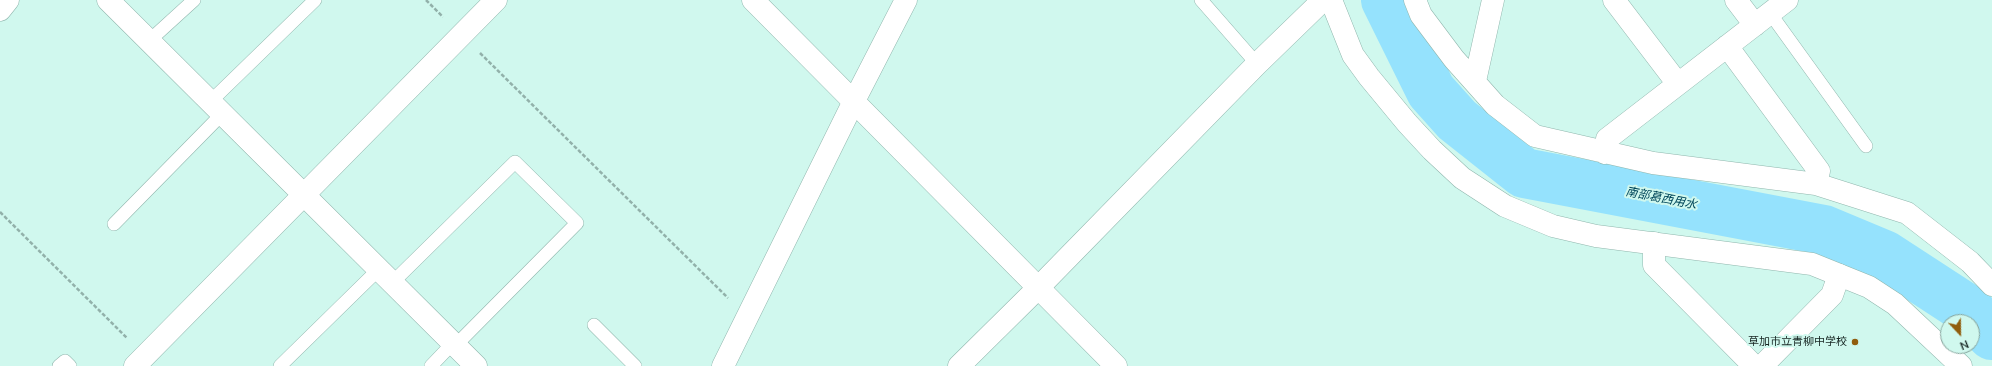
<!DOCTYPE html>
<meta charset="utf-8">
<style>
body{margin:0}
#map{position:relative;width:1992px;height:366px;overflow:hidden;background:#d0f8ee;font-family:"Nunito Sans",sans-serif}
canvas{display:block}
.north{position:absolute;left:1940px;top:314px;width:40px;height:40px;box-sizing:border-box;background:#d0f8ee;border:1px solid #86a49c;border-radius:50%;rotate:158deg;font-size:11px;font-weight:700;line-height:16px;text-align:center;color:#162522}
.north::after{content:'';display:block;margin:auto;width:14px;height:18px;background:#905d0d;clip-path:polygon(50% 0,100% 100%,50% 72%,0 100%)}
</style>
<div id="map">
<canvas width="1992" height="366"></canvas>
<div class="north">N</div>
</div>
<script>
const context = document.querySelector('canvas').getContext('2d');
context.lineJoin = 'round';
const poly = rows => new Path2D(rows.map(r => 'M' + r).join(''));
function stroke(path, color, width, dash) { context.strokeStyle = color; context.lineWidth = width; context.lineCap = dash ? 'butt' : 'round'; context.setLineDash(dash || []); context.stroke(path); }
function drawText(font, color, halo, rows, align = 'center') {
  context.font = font + ' "Nunito Sans","Noto Sans JP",sans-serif'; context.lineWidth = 4; context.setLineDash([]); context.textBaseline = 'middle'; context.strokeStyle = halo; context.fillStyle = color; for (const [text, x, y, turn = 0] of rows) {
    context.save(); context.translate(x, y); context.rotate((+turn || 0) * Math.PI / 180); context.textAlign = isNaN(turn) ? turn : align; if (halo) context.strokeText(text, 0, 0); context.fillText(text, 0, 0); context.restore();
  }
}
const river = poly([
 [1386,0,1431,91,1457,120,1524,173,1824,230,1884,255,1970,311,1992,335]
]);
const path = poly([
 [426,0,443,17],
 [480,53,728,298],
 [0,212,127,338]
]);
const service = poly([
 [1201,0,1257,64],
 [1770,13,1866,146],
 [149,41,194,0],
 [210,102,315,0],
 [114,224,222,114],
 [393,282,515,162,577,223,456,345],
 [594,325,635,366],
 [59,366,65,361,70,366],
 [280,366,379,269],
 [431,366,453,343]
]);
const minor = poly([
 [108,0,476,366],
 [1415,0,1421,15,1454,59,1495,105,1535,136,1653,163,1816,184,1907,213,1970,262,1992,285],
 [1614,0,1678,84],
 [1736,0,1755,25],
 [1727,46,1819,171,1816,184],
 [1475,81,1493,0],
 [1605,153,1607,139,1787,0],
 [1654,243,1654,265,1754,366],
 [135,366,496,0],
 [723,366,854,101,906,0],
 [959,366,1038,288,1257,64,1323,0],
 [1762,366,1832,295,1839,275]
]);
const tertiary = poly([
 [753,0,1116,366],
 [1331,0,1353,55,1369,77,1407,123,1432,150,1462,178,1505,206,1553,226,1596,236,1812,264,1869,287,1895,304,1961,366],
 [0,10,8,0]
]);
const markers = [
 [1855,342,4,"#905d0d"]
];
const poiNames = [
 ["草加市立青柳中学校",1847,342]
];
const waterNames = [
 ["南部葛西用水",1661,199,11]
];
stroke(river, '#95e2fd', 50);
stroke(service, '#90b6ad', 14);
stroke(minor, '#90b6ad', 23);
stroke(tertiary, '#90b6ad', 23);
stroke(path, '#92b1aa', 2.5, [4, 2]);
stroke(service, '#fff', 13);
stroke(minor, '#fff', 22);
stroke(tertiary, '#fff', 22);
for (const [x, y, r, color] of markers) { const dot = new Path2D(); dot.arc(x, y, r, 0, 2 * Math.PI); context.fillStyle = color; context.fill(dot); stroke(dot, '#d0f8ee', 1.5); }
drawText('11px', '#162522', '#d0f8ee', poiNames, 'right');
drawText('italic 12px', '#004659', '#d0f8ee', waterNames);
</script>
